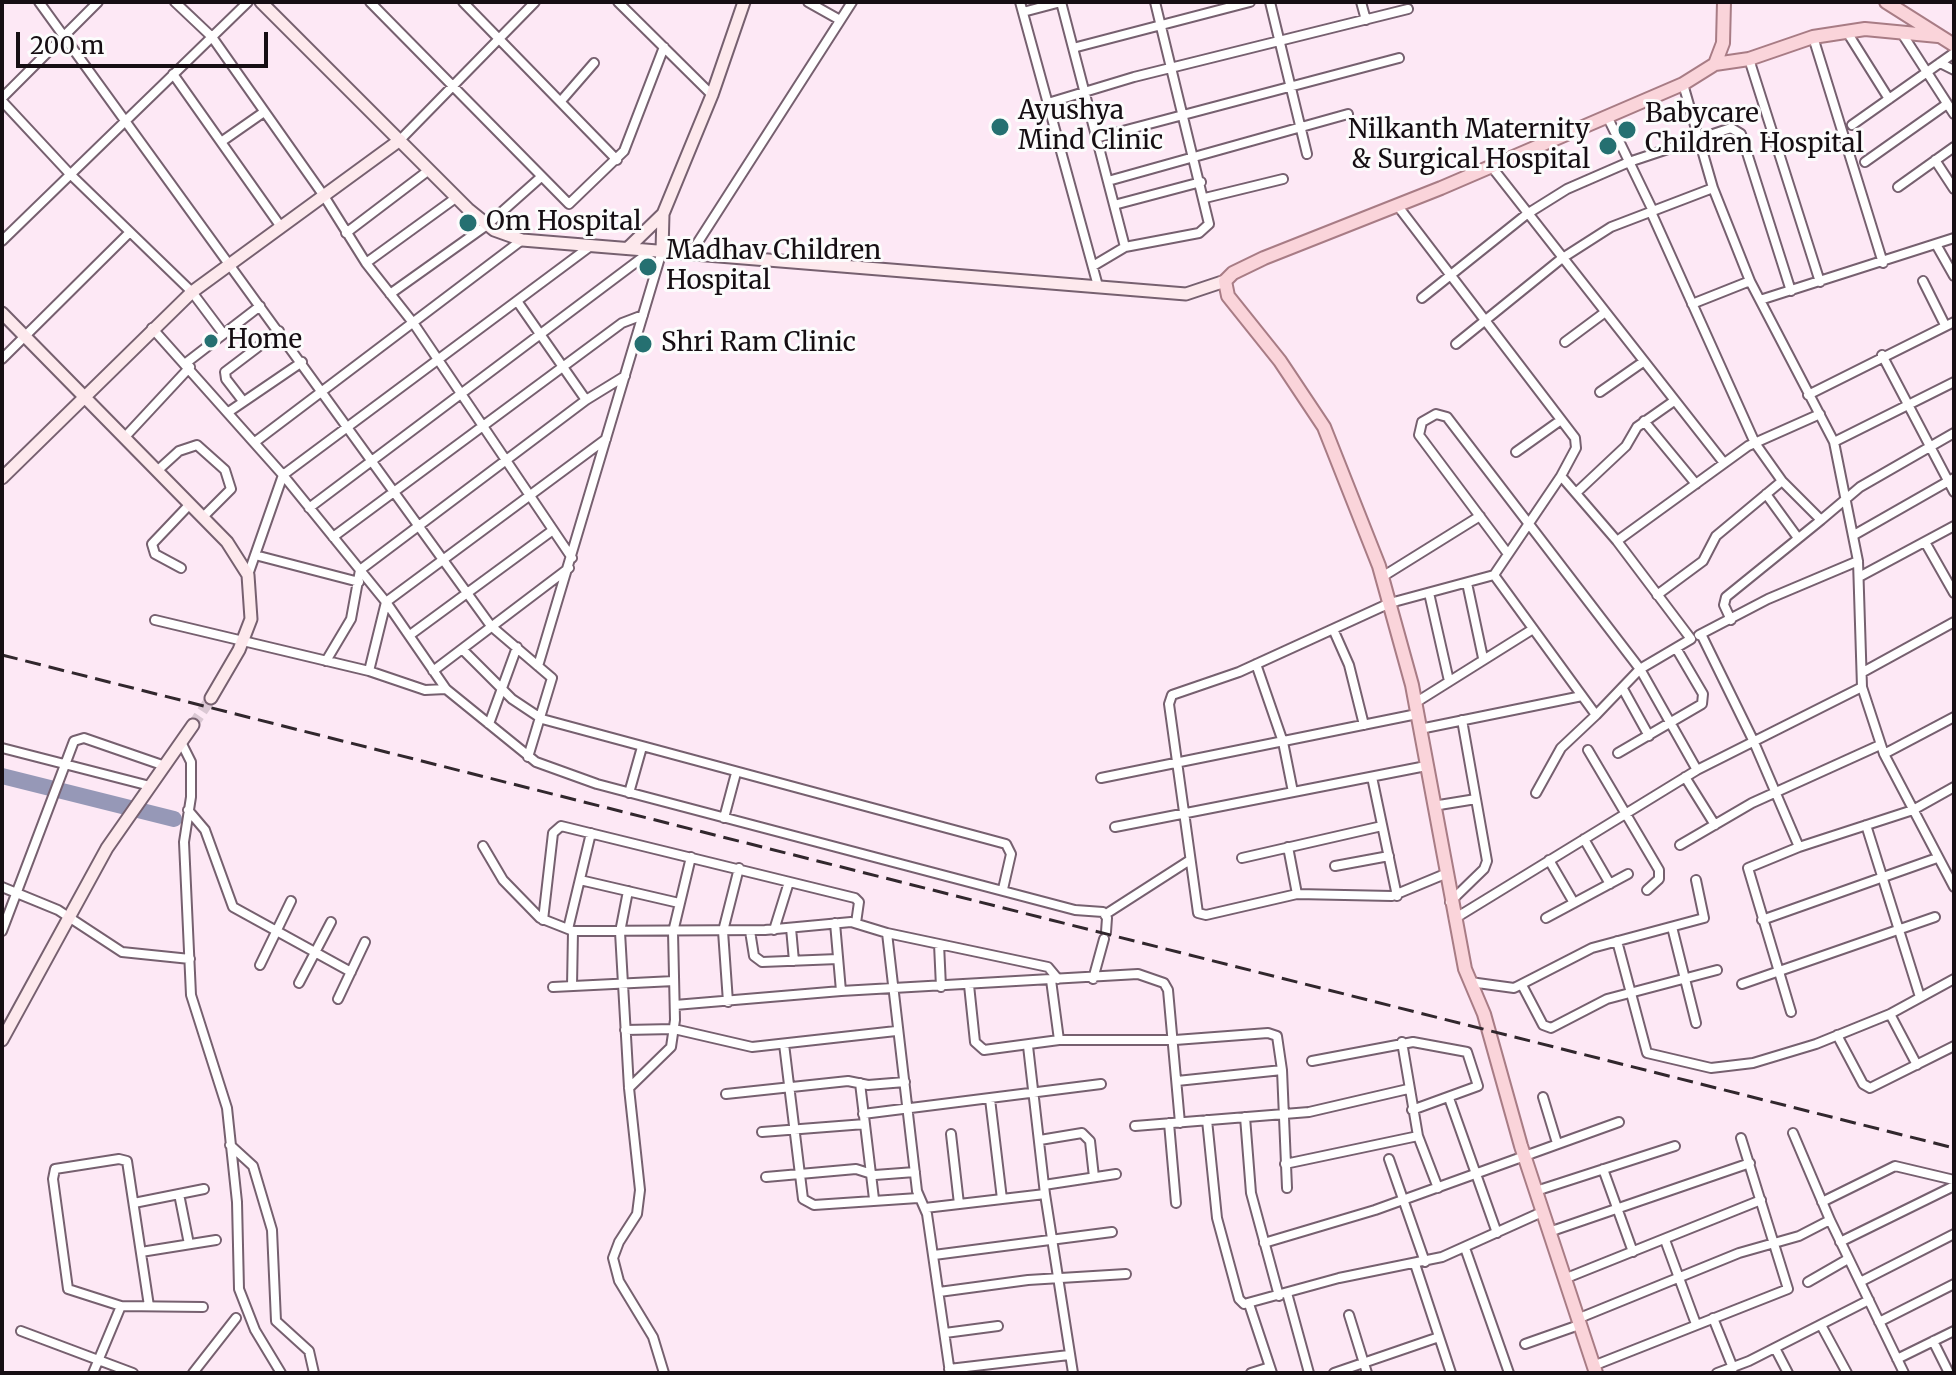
<!DOCTYPE html>
<style>
body{margin:0}
#map{position:relative;width:1956px;height:1375px;overflow:hidden;background:#fde8f5;font-family:Merriweather,serif}
canvas{display:block}
.frame{position:absolute;inset:0;border:4px solid #160e13;pointer-events:none}
.scale{position:absolute;left:16px;top:32px;width:252px;height:36px;box-sizing:border-box;border:4px solid #160e13;border-top:0;padding-left:10px;font-size:24px;line-height:28px;white-space:nowrap;color:#160e13;-webkit-text-stroke:6px #fcfcfc;paint-order:stroke}
</style>
<div id="map">
<canvas width="1956" height="1375"></canvas>
<div class="frame"></div>
<div class="scale">200 m</div>
</div>
<script>
const context = document.querySelector('canvas').getContext('2d');
context.lineJoin = 'round';
const poly = rows => new Path2D(rows.map(r => 'M' + r).join(''));
function stroke(path, color, width, dash) { context.strokeStyle = color; context.lineWidth = width; context.lineCap = dash ? 'butt' : 'round'; context.setLineDash(dash || []); context.stroke(path); }
function drawText(font, color, halo, rows, align = 'center') {
  context.font = font + ' Merriweather,serif'; context.lineWidth = 6; context.setLineDash([]); context.textBaseline = 'middle'; context.strokeStyle = halo; context.fillStyle = color; for (const [text, x, y, turn = 0] of rows) {
    context.save(); context.translate(x, y); context.rotate((+turn || 0) * Math.PI / 180); context.textAlign = isNaN(turn) ? turn : align; if (halo) context.strokeText(text, 0, 0); context.fillText(text, 0, 0); context.restore();
  }
}
const river = poly([
 [2,776,174,819]
]);
const secondaryTunnel = poly([
 [193,725,211,698]
]);
const street = poly([
 [39,2,491,626,552,678,528,757],
 [175,2,212,37,324,196,366,263,414,324,572,558],
 [370,2,569,204,624,151,664,47],
 [463,2,617,160],
 [618,2,712,95],
 [808,2,840,20],
 [1020,2,1098,286],
 [1061,2,1125,247],
 [1270,2,1307,154],
 [1361,2,1366,20],
 [1023,12,1061,2],
 [1847,32,1889,99],
 [1901,32,1954,114],
 [1813,37,1883,263],
 [1073,48,1250,2],
 [1749,59,1820,282],
 [1940,63,1954,70],
 [173,74,281,227],
 [2,98,98,2],
 [2,101,69,173,192,292,222,332],
 [561,101,594,63],
 [1048,103,1134,77,1408,9],
 [1607,116,1653,211],
 [1852,125,1954,53],
 [1096,138,1399,58],
 [400,140,535,2],
 [221,142,264,112],
 [1935,160,1954,189],
 [1865,162,1947,104],
 [1491,166,1724,463],
 [1108,181,1348,114],
 [1898,187,1954,147],
 [1205,198,1283,179],
 [1114,205,1201,182],
 [1397,205,1575,438,1576,448,1561,476],
 [1651,212,1755,443,1782,481,1821,520,1860,487,1954,433],
 [346,233,429,170],
 [2,241,248,2],
 [1937,246,1954,276],
 [691,253,852,2],
 [366,263,457,197],
 [1093,266,1125,247,1199,233,1209,224,1155,2],
 [1923,281,1945,325],
 [390,294,487,225,541,177],
 [1422,298,1527,214,1567,189,1629,162,1731,128,1741,134,1791,291],
 [1760,300,1954,238],
 [517,301,586,400],
 [1692,304,1750,281],
 [152,328,283,475,386,602,446,689,536,762,597,784,1075,910,1103,912,1107,918,1106,932],
 [1565,342,1604,313],
 [1456,344,1561,259,1611,227,1713,188],
 [1882,355,1954,492],
 [2,359,130,232],
 [186,363,260,306],
 [1600,392,1643,362],
 [1808,395,1954,322],
 [243,401,226,379,225,372,279,331],
 [230,411,302,362],
 [1644,421,1696,484],
 [124,438,190,367],
 [255,442,522,240],
 [1834,442,1954,382],
 [1516,452,1561,420],
 [157,471,179,451,197,445,225,470,231,489,203,517],
 [1576,493,1626,446,1637,427,1674,401],
 [1766,494,1798,538],
 [309,508,651,251],
 [1854,535,1954,478],
 [333,537,622,323,643,315],
 [1925,542,1954,593],
 [1508,554,1419,435,1422,422,1436,414,1447,417,1640,669,1697,770],
 [255,555,359,582],
 [181,568,155,554,152,544,190,504],
 [248,575,283,475,592,245],
 [1494,575,1561,476,1617,541],
 [1382,577,1480,516],
 [1859,577,1954,526],
 [1467,583,1483,658],
 [1429,593,1449,681],
 [1657,595,1703,561,1716,536,1782,481],
 [155,620,369,671,425,690,446,689],
 [1731,620,1724,605,1726,597,1821,520],
 [1333,629,1349,665,1364,725],
 [1701,634,1753,740,1799,847],
 [410,635,553,530],
 [1699,635,1768,599,1858,561],
 [462,649,512,699,542,719,1006,844,1011,854,1003,889],
 [326,661,351,619,360,570,586,400,625,376],
 [1256,664,1283,742,1293,792],
 [538,666,662,251],
 [369,671,386,602,606,439],
 [433,671,569,568],
 [1863,672,1954,622],
 [1862,687,1884,754,1954,887],
 [1623,689,1649,736],
 [1415,703,1533,629],
 [489,724,517,647],
 [1420,729,1582,696],
 [181,742,191,762,191,797,184,842,191,995,227,1108,237,1202,239,1289,255,1330,281,1373],
 [2,748,150,786],
 [1588,750,1659,870,1659,879,1647,890],
 [1618,753,1702,704,1703,694,1676,648],
 [1884,754,1954,717],
 [1372,777,1397,896],
 [1685,777,1715,825],
 [1101,778,1417,714],
 [629,793,642,747],
 [1536,793,1561,748,1596,715],
 [1433,806,1476,799],
 [188,810,205,830,233,907,351,972],
 [724,818,736,773],
 [1866,825,1920,997],
 [1115,827,1426,766],
 [1584,839,1610,884],
 [1680,845,1752,803,1880,745],
 [483,846,503,880,540,918,573,931,765,930,851,922,887,933,917,1191,927,1214,950,1373],
 [1288,847,1297,894],
 [1242,858,1382,826],
 [1549,860,1574,903],
 [1335,866,1389,856],
 [1445,874,1392,896,1297,894,1206,915,1198,913,1169,704,1172,695,1239,672,1390,603,1494,575,1596,715,1640,669,1691,639,1617,541,1748,446,1820,414],
 [580,880,679,903],
 [2,887,58,910,122,952,190,959],
 [628,891,620,932,629,1088,640,1190,637,1214,619,1242,613,1258,619,1281,653,1337,664,1373],
 [1450,902,1484,869,1487,861,1462,720],
 [1106,914,1190,860],
 [1546,918,1628,874],
 [1454,919,1697,770,1862,687,1858,561,1834,442,1750,281,1713,188,1683,84],
 [543,920,553,833,561,826,855,898,859,902,856,923],
 [1762,920,1937,858],
 [835,923,841,991],
 [1672,927,1696,1023],
 [791,928,794,961],
 [568,929,591,833],
 [774,930,789,882],
 [2,931,74,741,84,738,165,766],
 [750,931,754,956,762,962,838,959],
 [887,933,1048,967,1058,979],
 [1617,941,1647,1053,1711,1068,1753,1063,1816,1044,1890,1014,1954,979],
 [939,944,941,987],
 [260,965,291,901],
 [1093,979,1104,939],
 [1051,980,1059,1040],
 [1470,982,1514,988,1592,948,1704,918,1696,880],
 [299,983,331,922],
 [1742,984,1935,917],
 [969,985,975,1042,984,1050,1059,1040,1175,1040,1268,1033,1277,1036,1282,1070,1287,1188],
 [1522,985,1543,1025,1551,1028,1607,999,1717,970],
 [572,986,573,931],
 [553,987,674,981],
 [338,999,365,942],
 [728,1002,723,931,739,868],
 [675,1005,841,991,1138,974,1164,983,1168,990,1180,1123],
 [1791,1012,1748,868,1799,847,1913,810,1954,787],
 [1890,1014,1917,1065],
 [625,1030,674,1029,752,1047,896,1031],
 [1837,1035,1863,1084,1870,1088,1954,1046],
 [1402,1042,1418,1136,1438,1188],
 [784,1044,803,1199,814,1205,918,1198],
 [1028,1046,1045,1194,1073,1373],
 [1312,1061,1413,1042,1467,1052,1478,1086,1412,1110],
 [1177,1081,1282,1070],
 [860,1083,874,1199],
 [629,1088,671,1047,675,1020,673,932,691,857],
 [726,1094,848,1081,868,1085,905,1082],
 [1543,1097,1557,1143],
 [1449,1098,1497,1233],
 [990,1099,1002,1199],
 [863,1114,1101,1084],
 [1245,1117,1251,1193,1279,1296],
 [1207,1120,1217,1218,1239,1299,1244,1304,1339,1278,1442,1257,1542,1212],
 [1169,1123,1176,1203],
 [1135,1126,1309,1112,1408,1089],
 [762,1132,865,1124],
 [1793,1133,1830,1220,1904,1373],
 [951,1134,959,1204],
 [1040,1140,1082,1133,1090,1141,1094,1177],
 [230,1145,253,1166,272,1230,276,1321,309,1351,314,1373],
 [1389,1159,1425,1262],
 [1285,1164,1418,1136],
 [1603,1169,1633,1252],
 [766,1177,856,1169,875,1175,915,1172],
 [1044,1185,1116,1174],
 [1536,1191,1675,1146],
 [179,1194,189,1244],
 [1822,1202,1895,1166,1954,1180],
 [134,1203,204,1189],
 [925,1208,1045,1194],
 [1549,1232,1750,1163],
 [1665,1240,1696,1324],
 [1840,1242,1954,1186],
 [1264,1243,1375,1210,1619,1122],
 [1465,1248,1509,1373],
 [141,1252,216,1240],
 [934,1255,1112,1232],
 [1415,1264,1451,1373],
 [1564,1279,1761,1200],
 [1808,1282,1848,1259],
 [1860,1282,1954,1234],
 [939,1292,1028,1280,1126,1274],
 [1287,1293,1309,1373],
 [1249,1304,1272,1373],
 [149,1306,127,1161,119,1159,55,1169,53,1179,68,1289,121,1306,203,1307],
 [1349,1315,1367,1373],
 [1713,1318,1733,1368],
 [1577,1319,1739,1253,1799,1236,1830,1220],
 [1879,1322,1954,1284],
 [1821,1325,1847,1373],
 [21,1331,133,1373],
 [945,1333,998,1326],
 [1933,1341,1949,1373],
 [1525,1344,1579,1325],
 [1775,1348,1788,1373],
 [1897,1359,1954,1331],
 [1593,1366,1788,1289,1741,1138],
 [949,1369,1069,1355],
 [93,1373,121,1306],
 [193,1373,236,1318],
 [1251,1373,1270,1367],
 [1334,1373,1439,1337],
 [1717,1373,1749,1361,1869,1300]
]);
const secondary = poly([
 [261,2,468,209,494,230,522,240,1186,294,1225,281],
 [628,248,663,214],
 [662,251,663,214,712,95,744,2],
 [2,313,227,542,248,575,251,619,239,650,211,698],
 [2,478,192,292,400,140],
 [2,1040,107,848,193,725]
]);
const primary = poly([
 [1886,2,1954,45],
 [1715,64,1749,59,1813,37,1865,29,1938,36],
 [1596,1373,1521,1146,1484,1014,1465,969,1412,685,1379,566,1324,427,1280,361,1228,296,1225,281,1233,273,1264,258,1441,188,1683,84,1715,64,1723,43,1724,2]
]);
const rail = poly([
 [2,655,1954,1148]
]);
const markers = [
 [1000,127,10,"#257071"],
 [1627,130,10,"#257071"],
 [1608,146,10,"#257071"],
 [468,223,10,"#257071"],
 [648,267,10,"#257071"],
 [211,341,8,"#257071"],
 [643,344,10,"#257071"]
];
const poiNames = [
 ["Ayushya",1018,112],
 ["Mind Clinic",1018,142],
 ["Babycare",1645,115],
 ["Children Hospital",1645,145],
 ["Nilkanth Maternity",1590,131,"right"],
 ["& Surgical Hospital",1590,161,"right"],
 ["Om Hospital",486,223],
 ["Madhav Children",666,252],
 ["Hospital",666,282],
 ["Home",227,341],
 ["Shri Ram Clinic",661,344]
];
stroke(river, '#9698b7', 16);
stroke(secondaryTunnel, '#dac7d3', 11, [11, 5.5]);
stroke(street, '#76606f', 12);
stroke(secondary, '#76606f', 15);
stroke(primary, '#a87c85', 16);
stroke(street, '#fff', 8);
stroke(secondary, '#fde9ed', 11);
stroke(primary, '#fad4da', 12);
stroke(rail, '#31272d', 3, [16, 8]);
for (const [x, y, r, color] of markers) { const dot = new Path2D(); dot.arc(x, y, r, 0, 2 * Math.PI); context.fillStyle = color; context.fill(dot); stroke(dot, '#fcfcfc', 3); }
drawText('26px', '#160e13', '#fcfcfc', poiNames, 'left');
</script>
